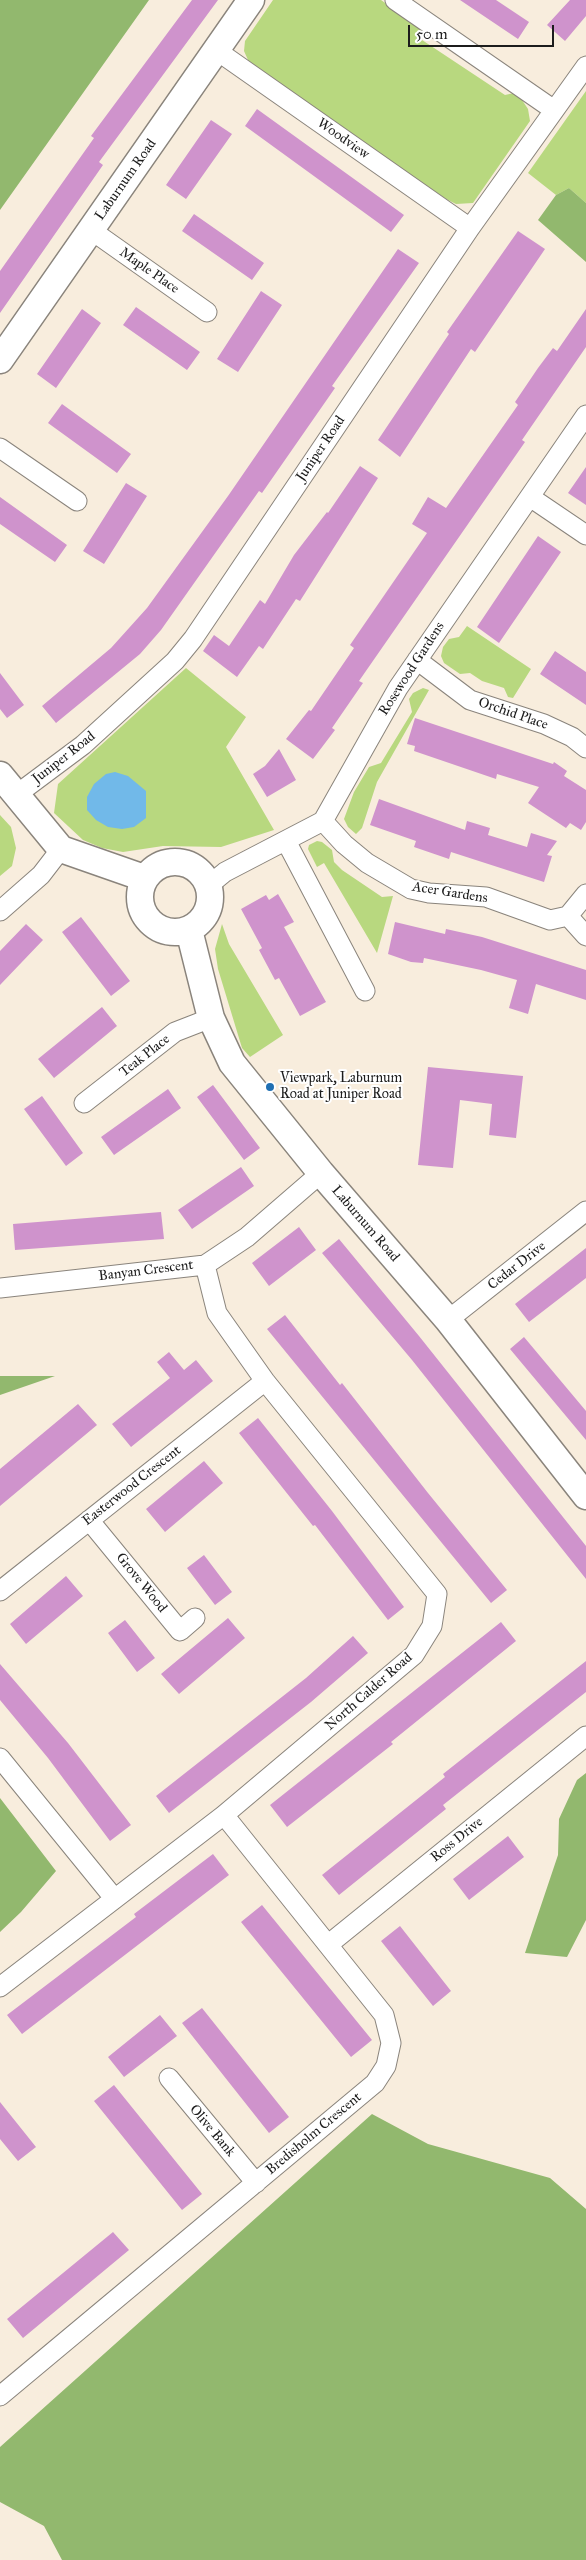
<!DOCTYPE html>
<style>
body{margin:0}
#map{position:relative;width:586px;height:2560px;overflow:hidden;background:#f8eddd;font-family:"IM FELL Great Primer",serif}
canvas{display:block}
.scale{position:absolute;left:408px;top:25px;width:146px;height:22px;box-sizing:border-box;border:2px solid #1c1c1c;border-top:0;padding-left:6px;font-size:15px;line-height:18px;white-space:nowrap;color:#1c1c1c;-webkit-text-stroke:4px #fff;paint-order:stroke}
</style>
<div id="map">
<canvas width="586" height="2560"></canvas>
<div class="scale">50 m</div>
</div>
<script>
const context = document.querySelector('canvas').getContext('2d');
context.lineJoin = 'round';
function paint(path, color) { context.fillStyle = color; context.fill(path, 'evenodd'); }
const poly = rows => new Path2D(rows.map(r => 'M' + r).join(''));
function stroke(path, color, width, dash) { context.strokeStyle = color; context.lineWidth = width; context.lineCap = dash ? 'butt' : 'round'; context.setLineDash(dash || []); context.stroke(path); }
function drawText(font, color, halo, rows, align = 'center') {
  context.font = font + ' "IM FELL Great Primer",serif'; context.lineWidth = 4; context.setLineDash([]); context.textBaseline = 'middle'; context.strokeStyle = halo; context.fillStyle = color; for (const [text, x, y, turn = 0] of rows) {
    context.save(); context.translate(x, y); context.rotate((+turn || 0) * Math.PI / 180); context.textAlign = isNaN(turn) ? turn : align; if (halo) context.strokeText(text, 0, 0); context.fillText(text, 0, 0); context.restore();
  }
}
const green = poly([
 [273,0,381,0,420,28,422,40,505,95,514,93,520,97,528,109,530,121,473,203,456,204,446,199,257,69,248,60,244,51,245,41],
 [586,91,586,203,569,188,556,195,528,173],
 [467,626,531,669,513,698,508,697,504,688,482,681,470,673,460,674,444,663,441,656,443,647,449,639,459,637],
 [186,668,246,717,226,747,274,830,221,847,163,846,123,852,102,848,83,840,54,813,58,784],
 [423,688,429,690,377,782,362,828,356,834,348,827,344,819,354,792,369,767,381,763,412,712,409,699,413,693],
 [0,815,11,827,16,848,12,866,0,876],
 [317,841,322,842,332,850,334,862,342,870,382,897,393,896,377,953,324,863,317,867,308,849,309,845],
 [222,924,229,944,283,1035,250,1057,242,1048,218,969,215,949]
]);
const forest = poly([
 [0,0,149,0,0,210],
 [569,188,586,203,586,262,538,220,556,195],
 [0,1376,55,1376,0,1395],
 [586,1773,586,1920,567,1957,525,1953,558,1855,559,1819,577,1780],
 [0,1798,56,1871,21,1912,0,1932],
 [372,2114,428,2144,550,2178,586,2209,586,2560,62,2560,44,2526,0,2502,0,2447]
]);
const water = poly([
 [115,772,128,776,146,791,146,818,134,827,122,829,108,827,96,820,87,810,87,797,94,784,106,774]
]);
const building = poly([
 [192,0,218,0,99,162,103,165,0,313,0,271,94,138,91,136],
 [460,0,496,0,529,22,518,39],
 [570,0,586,0,586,16,565,41,547,25],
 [257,109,404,215,391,232,245,126],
 [211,120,232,134,186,199,166,185],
 [194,214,264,263,252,280,182,231],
 [518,231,545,249,475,352,471,349,400,457,378,440,449,334,447,332],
 [398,249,419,263,332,386,335,388,262,493,259,491,161,630,140,654,56,723,42,706,111,648,147,608,228,496],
 [261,291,282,305,238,372,217,359],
 [136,307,200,352,187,370,123,325],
 [82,309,101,323,56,388,37,374],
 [586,309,586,347,522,440,525,442,359,681,363,683,332,728,335,730,313,759,286,739,309,710,311,711,354,648,350,645,427,533,412,524,428,497,446,508,518,405,515,402,538,368,553,348,557,351],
 [62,404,131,454,117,473,48,423],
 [360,466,378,478,300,601,296,599,263,649,259,646,237,677,203,651,214,635,229,646,260,600,265,604,294,555,327,512,328,513],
 [586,467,586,505,568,493],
 [126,483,147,496,104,564,83,551],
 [0,497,67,545,55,562,0,524],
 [538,536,561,552,499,643,477,627],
 [555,651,586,672,586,705,540,674],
 [0,673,24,705,7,718,0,709],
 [415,718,553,764,554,762,567,771,564,776,586,790,586,822,581,830,570,823,566,828,528,803,539,787,497,774,496,779,414,751,415,746,407,744],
 [279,749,296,780,267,797,253,774,265,766],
 [379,799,465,830,467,821,490,828,488,835,527,847,531,833,557,841,547,855,552,856,544,882,451,852,449,859,414,847,416,841,370,825],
 [278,894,294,922,284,927,326,1002,300,1016,279,978,275,980,259,950,262,948,241,909,266,895,269,900],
 [81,917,130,981,111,996,62,932],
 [395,922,445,934,446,929,482,937,586,970,586,1000,536,984,528,1014,509,1008,517,980,481,970,424,958,423,963,411,962,388,954],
 [26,924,43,940,0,985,0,951],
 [102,1007,117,1026,54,1078,38,1059],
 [428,1067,523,1076,516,1138,489,1135,492,1104,460,1100,453,1168,418,1165],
 [213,1085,260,1148,244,1160,197,1097],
 [168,1089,181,1108,114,1155,101,1137],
 [42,1096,83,1153,66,1166,24,1109],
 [241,1167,254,1186,192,1229,178,1210],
 [161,1212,164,1239,15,1250,13,1224],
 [299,1227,316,1250,269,1286,252,1263],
 [339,1239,419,1336,586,1546,586,1579,412,1360,322,1253],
 [586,1248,586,1278,529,1322,515,1304],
 [285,1315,340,1385,342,1383,428,1493,507,1590,491,1603,267,1329],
 [524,1337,586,1411,586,1440,510,1349],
 [169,1352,184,1370,196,1360,213,1381,131,1447,112,1424,170,1378,157,1362],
 [78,1404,97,1425,0,1506,0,1469],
 [258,1418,332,1511,404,1607,388,1620,315,1525,313,1526,239,1433],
 [204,1461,223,1483,165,1532,146,1509],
 [204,1555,232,1592,215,1605,187,1568],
 [66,1576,83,1596,26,1644,10,1624],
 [228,1618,245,1638,179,1694,161,1674],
 [125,1620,155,1658,137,1672,108,1633],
 [501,1622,516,1641,391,1742,393,1744,287,1827,270,1805],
 [353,1636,368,1653,311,1702,169,1813,156,1796,306,1678],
 [586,1661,586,1692,443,1805,446,1809,339,1895,322,1875,445,1777,443,1774],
 [0,1664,68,1743,131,1825,110,1841,48,1758,0,1700],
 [508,1836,524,1857,469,1900,453,1879],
 [213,1854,229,1875,22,2034,7,2015,136,1917,134,1914],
 [262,1905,372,2040,351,2057,241,1922],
 [400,1926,451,1991,433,2006,381,1941],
 [202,2008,289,2117,269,2133,182,2023],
 [160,2015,177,2036,124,2077,108,2057],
 [114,2085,202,2194,182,2210,94,2101],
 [0,2102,36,2147,18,2161,0,2139],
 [113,2232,129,2250,23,2338,7,2319]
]);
const street = poly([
 [395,0,554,110],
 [216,50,470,228],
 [91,230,207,312],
 [0,448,77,501],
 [530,497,586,535],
 [417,660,470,700,544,724,572,737,586,748],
 [16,795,83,745,175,661,193,639,470,228,586,66],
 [323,821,344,844,367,863,411,889,429,893,486,897,550,920,568,916,586,894],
 [286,841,365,991],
 [208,886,225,872,323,821,398,688,586,415],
 [0,911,41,875,61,849],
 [568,916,586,936],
 [84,1103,175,1032,211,1018],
 [0,1288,205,1265,247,1237,321,1173],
 [448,1320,586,1211],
 [89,1520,180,1631,195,1618],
 [0,1591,265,1381],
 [0,1758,114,1898],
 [329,1944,586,1736],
 [0,1987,224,1815,414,1655,432,1626,437,1594,265,1381,217,1313,205,1265],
 [169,2078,256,2183],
 [0,2396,375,2083,386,2066,391,2043,384,2015,224,1815]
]);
const secondary = poly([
 [0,360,251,0],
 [0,775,61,849,144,878],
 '140 897a35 35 0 1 1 70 0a35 35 0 1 1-70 0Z',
 [189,930,211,1018,232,1063,321,1173,448,1320,586,1496]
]);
const markers = [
 [270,1087,5,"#1f6fb2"]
];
const streetNames = [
 ["Woodview",343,139,35],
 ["Laburnum Road",126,180,-55],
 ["Maple Place",149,271,35],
 ["Juniper Road",321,449,-56],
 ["Rosewood Gardens",412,669,-57],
 ["Orchid Place",513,714,19],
 ["Juniper Road",64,758,-38],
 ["Acer Gardens",450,893,9],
 ["Teak Place",145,1056,-38],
 ["Laburnum Road",365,1224,49],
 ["Cedar Drive",517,1266,-38],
 ["Banyan Crescent",146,1271,-7],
 ["Easterwood Crescent",132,1486,-38],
 ["Grove Wood",141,1583,51],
 ["North Calder Road",369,1692,-41],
 ["Ross Drive",457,1840,-39],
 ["Olive Bank",212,2131,50],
 ["Bredisholm Crescent",314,2134,-40]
];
const poiNames = [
 ["Viewpark, Laburnum",280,1079],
 ["Road at Juniper Road",280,1095]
];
paint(green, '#b8d87f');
paint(forest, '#92b86e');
paint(water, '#71b9e9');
paint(building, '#cf93cc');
stroke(street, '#8a847c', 21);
stroke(secondary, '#8a847c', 29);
stroke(street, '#fff', 19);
stroke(secondary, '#fff', 26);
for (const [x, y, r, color] of markers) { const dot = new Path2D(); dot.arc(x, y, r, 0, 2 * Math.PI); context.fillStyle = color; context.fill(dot); stroke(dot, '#fff', 2); }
drawText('14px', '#1c1c1c', '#fff', streetNames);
drawText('14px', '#1c1c1c', '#fff', poiNames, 'left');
</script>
